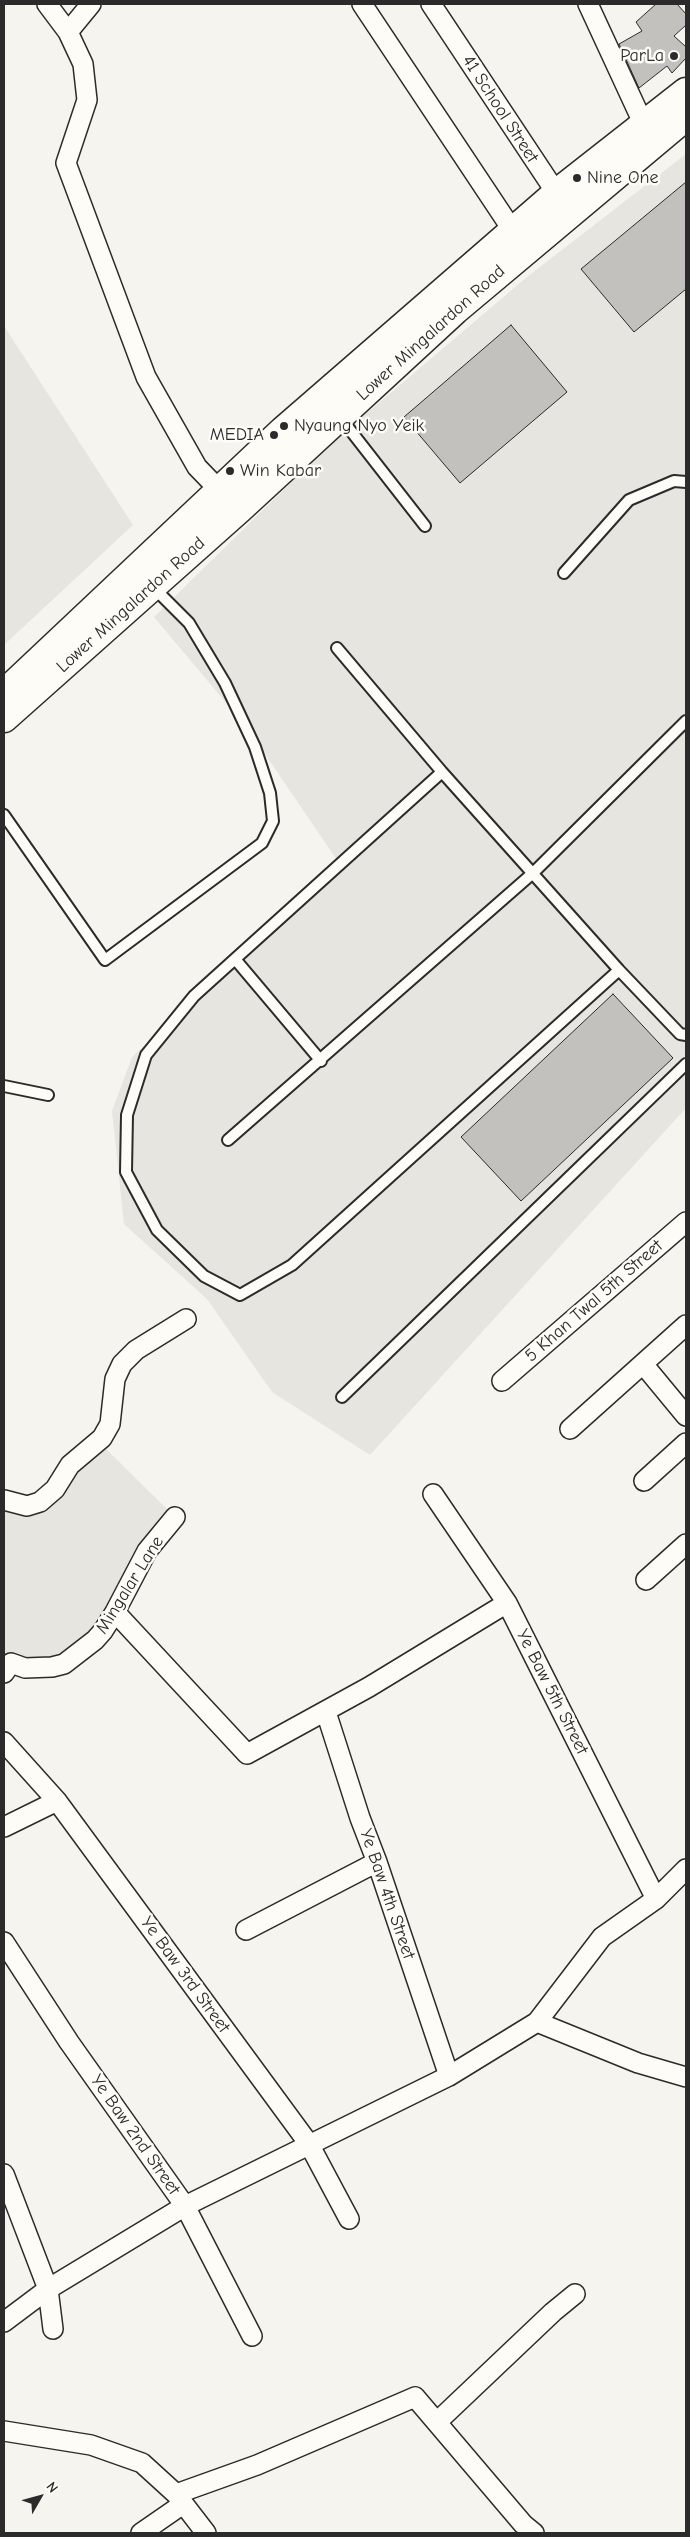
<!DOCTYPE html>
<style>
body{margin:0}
#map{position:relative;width:690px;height:2537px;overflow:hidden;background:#f5f4ef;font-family:"Comic Neue",sans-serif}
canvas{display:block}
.frame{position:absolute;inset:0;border:5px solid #2b2b2b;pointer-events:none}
.north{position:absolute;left:15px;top:2472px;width:50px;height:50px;-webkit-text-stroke:4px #fdfcf7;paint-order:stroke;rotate:52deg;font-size:14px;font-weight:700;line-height:20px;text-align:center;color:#2b2b2b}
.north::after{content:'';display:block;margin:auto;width:18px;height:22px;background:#2b2b2b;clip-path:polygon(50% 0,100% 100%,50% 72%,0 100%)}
</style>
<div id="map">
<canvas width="690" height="2537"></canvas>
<div class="frame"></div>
<div class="north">N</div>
</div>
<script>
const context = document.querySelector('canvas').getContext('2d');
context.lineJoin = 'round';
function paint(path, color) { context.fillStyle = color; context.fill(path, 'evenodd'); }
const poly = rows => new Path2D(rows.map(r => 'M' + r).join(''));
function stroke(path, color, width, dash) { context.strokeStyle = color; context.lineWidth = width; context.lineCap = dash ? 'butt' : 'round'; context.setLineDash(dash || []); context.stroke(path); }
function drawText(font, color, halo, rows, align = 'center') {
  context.font = font + ' "Comic Neue",sans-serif'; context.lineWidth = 5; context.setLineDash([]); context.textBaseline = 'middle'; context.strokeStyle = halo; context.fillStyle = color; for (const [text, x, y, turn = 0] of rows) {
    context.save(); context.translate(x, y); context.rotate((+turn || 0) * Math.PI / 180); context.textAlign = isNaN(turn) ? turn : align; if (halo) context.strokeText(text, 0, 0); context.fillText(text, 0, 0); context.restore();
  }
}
const built = poly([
 [686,154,686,1108,370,1455,272,1392,207,1299,124,1224,112,1111,132,1057,341,866,248,729,154,617,327,447,527,277],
 [4,326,133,525,4,645],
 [101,1444,175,1517,115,1612,71,1660,11,1663,4,1657,4,1489,15,1493,37,1507]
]);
const building = poly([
 [656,4,677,4,686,14,686,25,674,36,686,47,686,58,672,73,667,66,639,88,619,44,642,31,636,22,656,4],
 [686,182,686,289,634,332,581,269,686,182],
 [511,325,567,392,460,483,404,417,511,325],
 [613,994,673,1058,521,1201,461,1137,613,994]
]);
const lane = poly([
 [340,417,425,526],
 [564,573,629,500,674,481,686,482],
 [337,648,442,772,619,970,680,1034,686,1035],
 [442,772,194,996,146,1055,127,1115,126,1172,157,1230,204,1276,240,1295,292,1265,619,970],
 [4,815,105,960,262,843,273,821,270,793,255,747,225,683,189,623,153,587],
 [235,959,321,1061],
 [4,1086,48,1095],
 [228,1140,533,873,686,721],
 [342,1397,686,1064]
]);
const street = poly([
 [47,4,68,32,83,64,87,100,66,163,146,377,197,467,227,498],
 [362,4,519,240],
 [431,4,563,203],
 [588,4,644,125,651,133],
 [68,32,91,4],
 [643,1364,686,1416],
 [502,1381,686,1222],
 [570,1429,686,1325],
 [644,1481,686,1443],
 [433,1494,507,1603,656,1899],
 [4,1500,27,1506,40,1502,55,1489,70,1465,102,1438,110,1424,115,1379,122,1364,136,1350,186,1319],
 [646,1580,686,1544],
 [115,1612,247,1754,369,1687,507,1603],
 [4,1673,11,1663,25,1668,52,1667,64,1664,95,1640,103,1631,115,1612,147,1551,175,1517],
 [326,1712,360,1818,377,1862,449,2076],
 [4,1742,57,1801,309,2144,349,2219],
 [4,1827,57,1801],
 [246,1930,377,1862],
 [4,1942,69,2042,185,2206,252,2336],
 [537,2022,638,2063,686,2077],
 [4,2174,48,2289,53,2329],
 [4,2322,48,2289,185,2206,449,2076,537,2022,602,1937,656,1899,686,1869],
 [437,2422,553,2312,575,2294],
 [4,2431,91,2445,142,2463,176,2494,206,2533],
 [176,2494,257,2465,415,2397,523,2524,534,2533],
 [141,2533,183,2504]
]);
const primary = poly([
 [4,694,283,431,556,194,686,92],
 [4,718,239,509,455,310,686,116]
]);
const markers = [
 [674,56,5,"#2b2b2b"],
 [577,178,5,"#2b2b2b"],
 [284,426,5,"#2b2b2b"],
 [274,435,5,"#2b2b2b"],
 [230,471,5,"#2b2b2b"]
];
const poiNames = [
 ["ParLa",664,56,"right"],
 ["Nine One",587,178],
 ["Nyaung Nyo Yeik",294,426],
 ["MEDIA",264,435,"right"],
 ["Win Kabar",240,471]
];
const streetNames = [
 ["41 School Street",500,109,57],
 ["Lower Mingalardon Road",431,333,-42],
 ["Lower Mingalardon Road",131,605,-42],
 ["5 Khan Twal 5th Street",594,1301,-41],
 ["Mingalar Lane",130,1585,-58],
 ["Ye Baw 5th Street",552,1692,63],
 ["Ye Baw 4th Street",387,1894,71],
 ["Ye Baw 3rd Street",185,1975,54],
 ["Ye Baw 2nd Street",135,2135,55]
];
paint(built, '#e6e5e0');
paint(building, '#c2c1be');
stroke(building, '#2b2b2b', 1);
stroke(lane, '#2b2b2b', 14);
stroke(street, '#2b2b2b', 22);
stroke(primary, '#2b2b2b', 31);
stroke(lane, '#fdfcf7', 10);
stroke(street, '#fdfcf7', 19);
stroke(primary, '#fdfcf7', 28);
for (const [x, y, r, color] of markers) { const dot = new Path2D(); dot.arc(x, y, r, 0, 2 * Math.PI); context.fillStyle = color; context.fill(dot); stroke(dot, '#fdfcf7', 2); }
drawText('18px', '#2b2b2b', '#fdfcf7', poiNames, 'left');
drawText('18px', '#2b2b2b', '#fdfcf7', streetNames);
</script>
